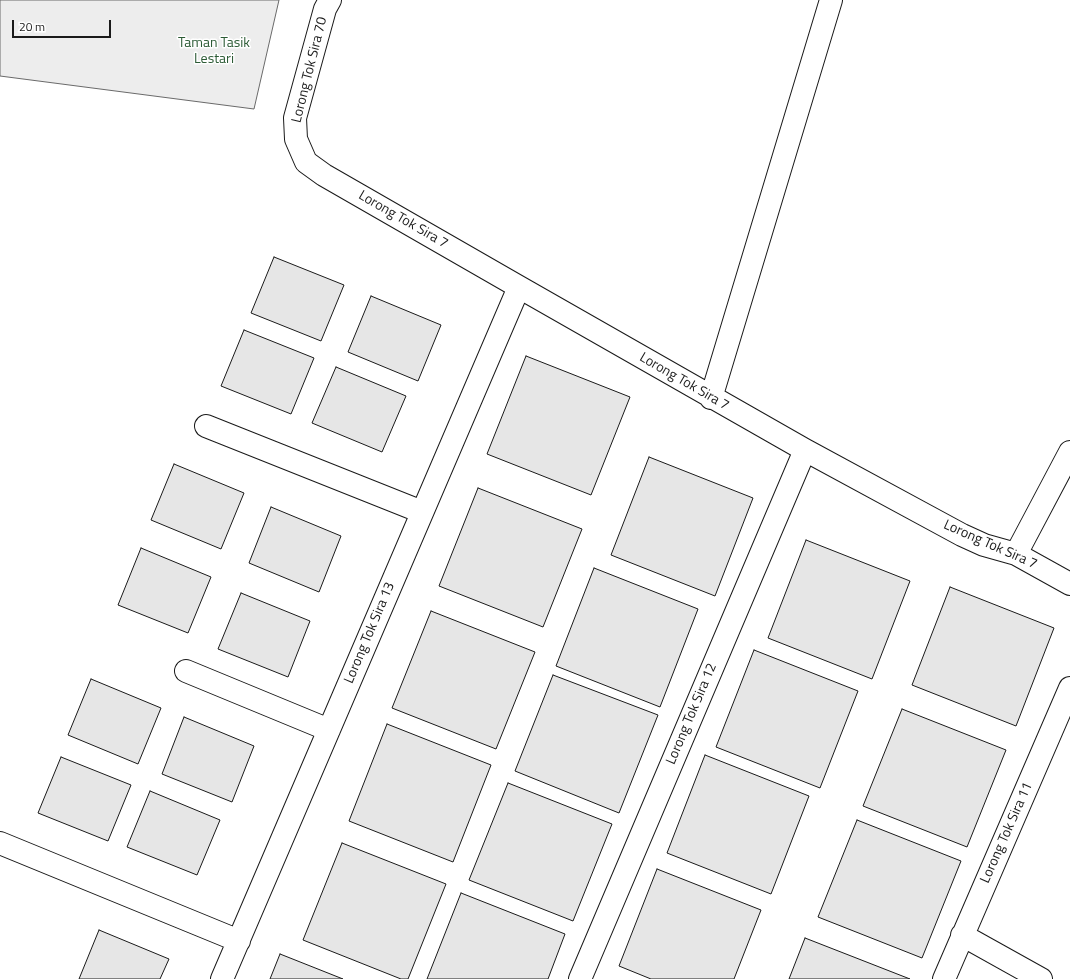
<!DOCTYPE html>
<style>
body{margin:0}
#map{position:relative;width:1070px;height:979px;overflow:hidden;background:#fff;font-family:"Titillium Web",sans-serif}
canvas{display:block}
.scale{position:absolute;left:12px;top:20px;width:99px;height:18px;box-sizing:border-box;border:2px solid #1a1a1a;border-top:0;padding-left:5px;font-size:12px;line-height:14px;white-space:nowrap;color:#1a1a1a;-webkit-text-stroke:3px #fff;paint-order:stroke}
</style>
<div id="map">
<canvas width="1070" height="979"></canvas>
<div class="scale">20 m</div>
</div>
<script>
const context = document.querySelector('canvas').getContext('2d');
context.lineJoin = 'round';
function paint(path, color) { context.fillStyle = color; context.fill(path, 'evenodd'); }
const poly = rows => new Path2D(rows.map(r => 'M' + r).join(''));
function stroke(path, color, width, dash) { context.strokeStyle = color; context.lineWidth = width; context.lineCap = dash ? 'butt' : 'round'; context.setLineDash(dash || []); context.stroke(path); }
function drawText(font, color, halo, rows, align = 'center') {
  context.font = font + ' "Titillium Web",sans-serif'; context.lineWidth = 3; context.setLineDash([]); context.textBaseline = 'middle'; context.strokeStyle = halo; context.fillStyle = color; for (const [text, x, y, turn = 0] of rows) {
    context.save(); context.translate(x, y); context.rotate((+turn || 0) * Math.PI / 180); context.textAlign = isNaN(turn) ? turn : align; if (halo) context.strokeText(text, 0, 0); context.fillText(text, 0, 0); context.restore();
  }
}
const built = poly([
 [0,0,279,0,254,109,0,76,0,0]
]);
const building = poly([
 [274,257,344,285,321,341,251,313,274,257],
 [371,296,441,325,418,381,348,352,371,296],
 [244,330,314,358,291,414,221,386,244,330],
 [526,356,630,397,591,495,487,454,526,356],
 [336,367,406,396,382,452,312,423,336,367],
 [649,457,753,498,715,596,611,555,649,457],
 [174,464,244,493,221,549,151,520,174,464],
 [478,488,582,529,543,627,439,586,478,488],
 [271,507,341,536,319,592,249,563,271,507],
 [806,540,910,581,872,679,768,638,806,540],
 [141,548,211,577,188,633,118,605,141,548],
 [594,568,698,609,660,707,556,666,594,568],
 [950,587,1054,628,1016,726,912,685,950,587],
 [241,593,310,621,288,677,218,649,241,593],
 [431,611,535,652,496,749,392,708,431,611],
 [754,650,858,691,820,788,716,747,754,650],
 [553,675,658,715,619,813,515,771,553,675],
 [91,679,161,708,138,764,68,735,91,679],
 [902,709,1006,750,967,847,863,806,902,709],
 [184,717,254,746,232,802,162,774,184,717],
 [387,724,491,765,453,862,349,821,387,724],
 [705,755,809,796,771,894,667,853,705,755],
 [61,757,131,785,108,841,38,813,61,757],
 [508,783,612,824,573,921,469,880,508,783],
 [150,791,220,820,197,875,127,847,150,791],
 [857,820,961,861,922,958,818,917,857,820],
 [342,843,446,884,408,979,401,979,303,940,342,843],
 [657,869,761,910,734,979,651,979,619,966,657,869],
 [461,893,565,934,548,979,427,979,461,893],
 [99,930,169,959,160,979,79,979,99,930],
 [805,938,910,979,789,979,805,938],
 [280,954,343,979,270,979,280,954]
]);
const street = poly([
 [330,0,325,9,295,118,296,139,306,162,324,175,519,287,805,450,962,535,984,545,1016,554,1070,584],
 [711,398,831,0],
 [206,426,422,512],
 [1016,554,1070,452],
 [186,671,329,730],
 [0,843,239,941],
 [962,935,1041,979],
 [222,979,519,287],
 [580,979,805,450],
 [944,979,1070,688]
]);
const parkNames = [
 ["Taman Tasik",214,44],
 ["Lestari",214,60]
];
const streetNames = [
 ["Lorong Tok Sira 70",310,70,-76],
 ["Lorong Tok Sira 7",403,220,30],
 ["Lorong Tok Sira 7",684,382,30],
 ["Lorong Tok Sira 7",990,545,24],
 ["Lorong Tok Sira 13",370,633,-67],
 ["Lorong Tok Sira 12",692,714,-67],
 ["Lorong Tok Sira 11",1007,833,-66]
];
paint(built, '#ededed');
stroke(built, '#6a6a6a', 1);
paint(building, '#e6e6e6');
stroke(building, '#1a1a1a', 1);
stroke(street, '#1a1a1a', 24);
stroke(street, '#fff', 22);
drawText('14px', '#2b5a34', '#fff', parkNames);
drawText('14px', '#1a1a1a', '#fff', streetNames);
</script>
